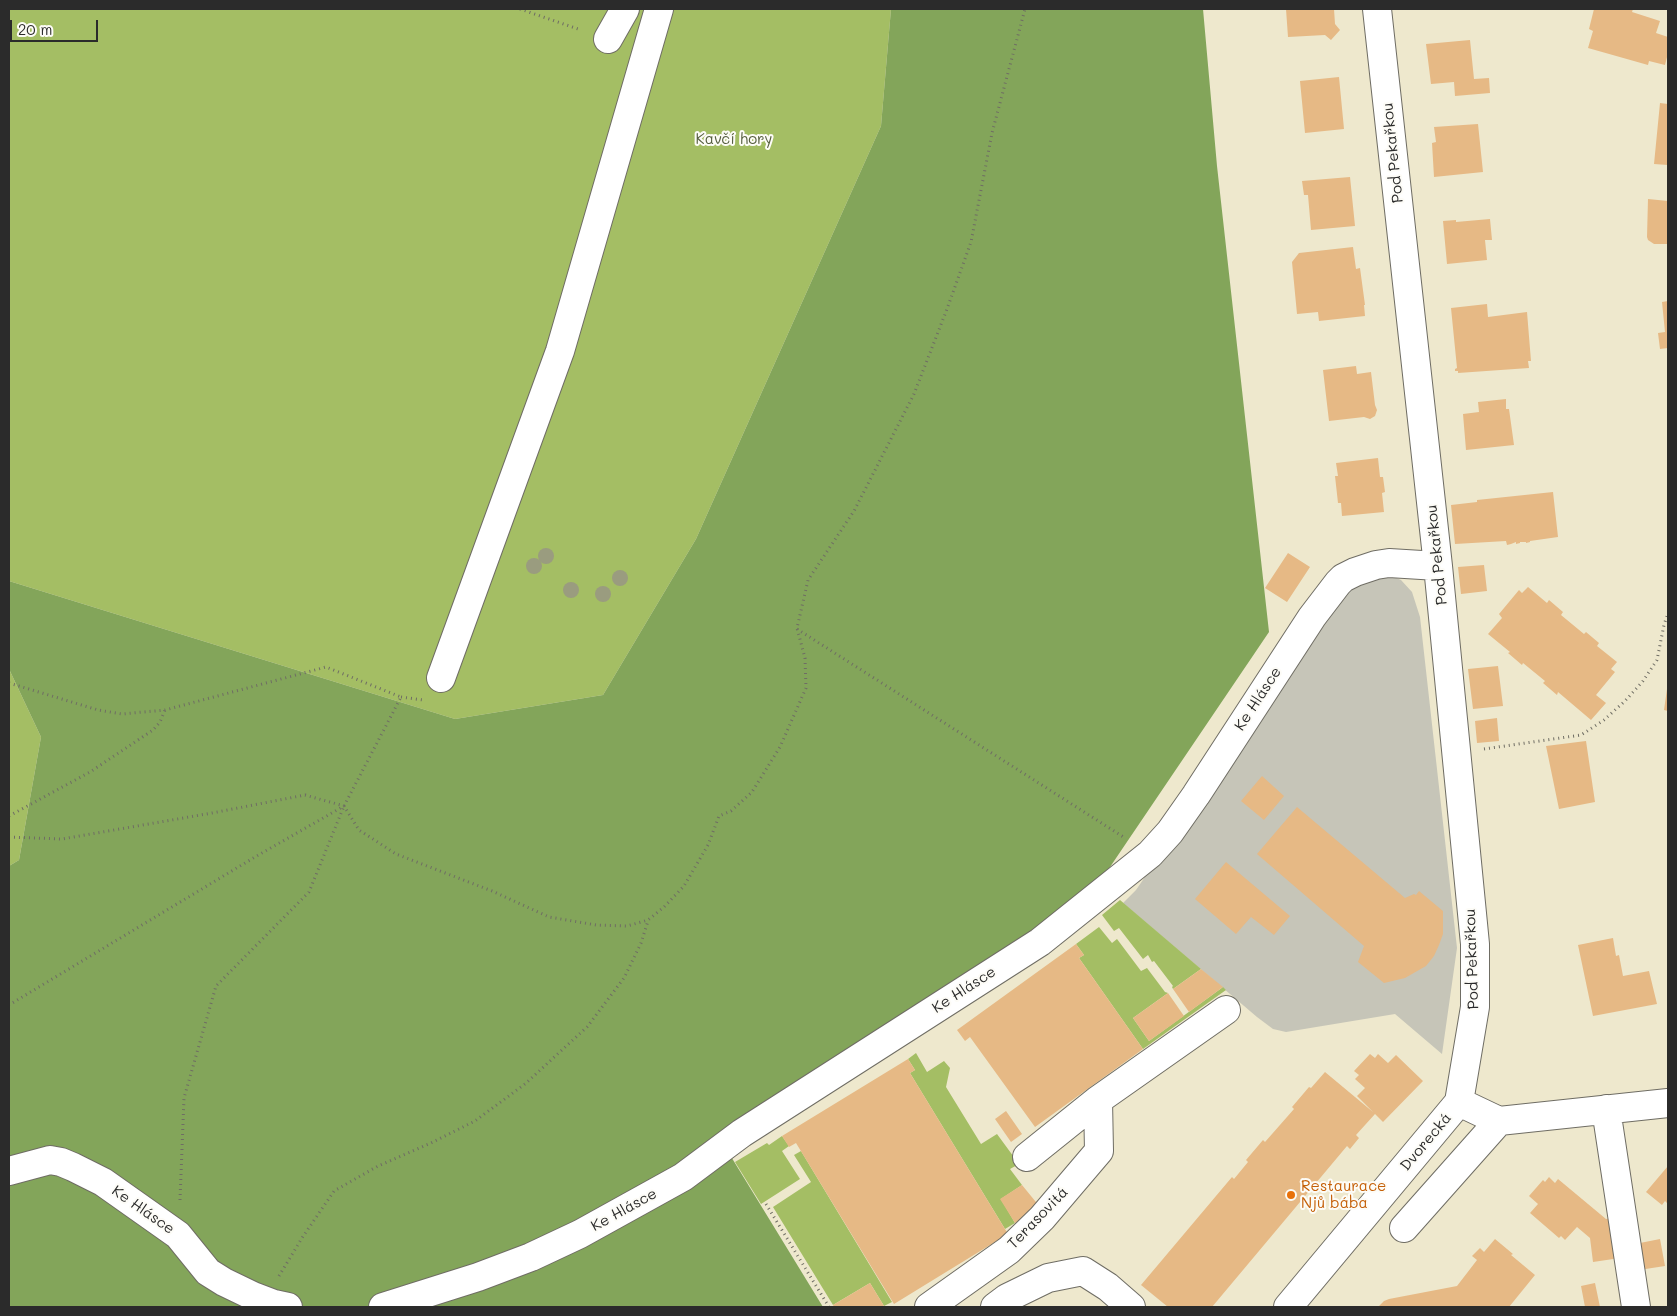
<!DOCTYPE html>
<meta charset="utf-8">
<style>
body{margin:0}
#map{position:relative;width:1677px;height:1316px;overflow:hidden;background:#eee8cd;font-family:Mali,sans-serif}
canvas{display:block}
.frame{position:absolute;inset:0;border:10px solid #2b2b2b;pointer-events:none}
.scale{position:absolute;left:10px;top:20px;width:88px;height:22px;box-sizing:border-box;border:2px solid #2b2b2b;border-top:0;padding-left:6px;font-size:15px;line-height:18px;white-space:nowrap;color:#2b2b2b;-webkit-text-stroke:4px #fdfcf7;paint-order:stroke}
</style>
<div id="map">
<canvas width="1677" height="1316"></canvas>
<div class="frame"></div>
<div class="scale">20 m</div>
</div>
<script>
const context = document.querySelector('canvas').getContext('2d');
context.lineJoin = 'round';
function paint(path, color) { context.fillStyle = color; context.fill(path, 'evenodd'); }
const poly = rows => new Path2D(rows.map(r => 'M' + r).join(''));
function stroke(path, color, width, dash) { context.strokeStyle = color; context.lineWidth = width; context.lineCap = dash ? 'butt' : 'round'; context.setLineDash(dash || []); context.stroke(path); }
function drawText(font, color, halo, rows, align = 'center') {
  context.font = font + ' Mali,sans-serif'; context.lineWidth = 4; context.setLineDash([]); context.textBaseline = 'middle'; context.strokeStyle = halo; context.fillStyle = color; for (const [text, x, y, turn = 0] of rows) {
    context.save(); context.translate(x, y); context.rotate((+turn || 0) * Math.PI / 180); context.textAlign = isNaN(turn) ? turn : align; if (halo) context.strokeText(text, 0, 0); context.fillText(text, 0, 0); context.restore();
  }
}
const industrial = poly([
 [1390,575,1401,580,1412,592,1420,617,1457,948,1442,1054,1395,1014,1286,1032,1273,1029,1257,1017,1123,903,1136,890,1348,582]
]);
const green = poly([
 [9,9,891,9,881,126,696,539,603,695,455,719,9,581],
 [9,669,41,737,19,860,9,866],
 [1120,900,1201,969,1173,989,1172,987,1173,986,1154,961,1152,962,1148,955,1143,959,1119,928,1114,931,1102,915],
 [1099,927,1112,943,1117,939,1141,971,1147,968,1165,992,1168,993,1133,1018,1149,1041,1223,987,1226,990,1143,1049,1079,958,1084,955,1076,944],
 [916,1053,927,1072,944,1061,950,1068,946,1087,981,1144,997,1134,1019,1164,1010,1169,1022,1185,1001,1199,1015,1223,1005,1229,910,1073,915,1070,908,1059],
 [782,1136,789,1146,782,1151,800,1179,761,1204,735,1162,767,1143,769,1145],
 [801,1151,892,1302,884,1306,870,1283,833,1305,773,1207,811,1182,794,1155]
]);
const forest = poly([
 [891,9,1203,9,1217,166,1269,632,1110,867,1075,900,1029,937,719,1137,823,1307,9,1307,9,866,19,860,41,737,9,669,9,581,455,719,603,695,696,539,881,126]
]);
const building = poly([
 [1286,9,1334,9,1335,24,1340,30,1331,40,1325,35,1288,37],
 [1594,9,1633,9,1632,12,1660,21,1656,33,1668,37,1668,53,1665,65,1649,61,1648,65,1588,48,1593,31,1589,29],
 [1470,40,1474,79,1489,78,1490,93,1455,96,1454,82,1431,84,1426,44],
 [1339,77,1344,129,1305,133,1300,81],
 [1660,103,1668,104,1668,165,1654,164],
 [1478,124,1483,172,1434,177,1432,143,1436,142,1434,127],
 [1350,177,1355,226,1311,230,1308,195,1304,195,1302,181],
 [1648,199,1668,201,1668,244,1654,244,1648,240,1647,237],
 [1490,219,1492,240,1485,240,1487,260,1447,264,1443,221,1456,220,1456,222],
 [1353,247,1356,269,1360,268,1365,305,1364,305,1365,316,1319,321,1318,312,1297,314,1292,262,1299,253],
 [1668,301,1668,348,1660,349,1658,333,1665,332,1662,302],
 [1487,304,1488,317,1527,312,1531,361,1528,361,1529,368,1458,373,1458,371,1455,371,1455,369,1457,368,1451,308],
 [1356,366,1357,374,1371,372,1375,405,1377,410,1375,416,1370,419,1364,417,1329,421,1323,370],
 [1506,399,1506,409,1509,409,1514,445,1466,450,1463,414,1479,412,1478,402],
 [1378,458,1380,477,1383,477,1385,492,1382,493,1384,512,1342,516,1341,503,1338,503,1335,476,1338,476,1336,463],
 [1553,492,1558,537,1530,541,1530,542,1526,543,1526,542,1520,542,1520,543,1516,544,1516,542,1511,544,1507,545,1506,541,1455,544,1451,505,1477,502,1477,500],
 [1288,553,1310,567,1287,602,1265,588],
 [1484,565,1487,591,1461,594,1458,567],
 [1528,587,1547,603,1549,600,1563,612,1561,615,1584,634,1586,632,1599,643,1597,646,1617,662,1611,669,1615,672,1596,695,1606,703,1591,720,1558,692,1557,695,1543,683,1545,681,1523,663,1522,665,1508,653,1510,652,1488,634,1502,618,1499,614,1519,590,1522,593],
 [1498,666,1503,706,1473,709,1468,669],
 [1667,689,1668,689,1668,711,1664,710],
 [1497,718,1499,741,1477,743,1475,721],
 [1586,741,1595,802,1559,809,1546,746],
 [1262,776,1284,796,1264,820,1241,801],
 [1297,807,1405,898,1414,894,1416,895,1419,891,1443,911,1443,934,1439,945,1434,956,1426,966,1405,978,1384,983,1358,962,1364,946,1257,854],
 [1226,862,1290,916,1274,935,1251,917,1236,934,1195,899],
 [1613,938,1616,956,1619,955,1623,976,1649,971,1657,1004,1593,1016,1578,945],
 [1076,944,1084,955,1079,958,1143,1049,1035,1127,970,1037,965,1041,957,1030],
 [1201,969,1223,987,1189,1012,1173,989],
 [1168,993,1184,1016,1149,1041,1133,1018],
 [1370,1054,1375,1058,1378,1054,1388,1063,1396,1055,1423,1081,1383,1122,1375,1114,1356,1135,1359,1138,1350,1149,1347,1146,1212,1307,1168,1307,1141,1285,1232,1177,1234,1179,1248,1162,1246,1160,1263,1140,1265,1142,1294,1109,1292,1107,1309,1087,1311,1088,1325,1072,1373,1112,1357,1096,1365,1088,1355,1079,1359,1075,1354,1071],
 [908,1059,915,1070,910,1073,1008,1234,894,1304,796,1143,789,1147,782,1136],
 [1006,1111,1022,1134,1011,1142,995,1119],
 [1668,1166,1668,1204,1665,1201,1662,1205,1646,1192],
 [1549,1177,1555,1183,1558,1179,1606,1219,1613,1218,1620,1258,1593,1262,1590,1238,1577,1227,1565,1240,1561,1236,1559,1238,1530,1213,1538,1204,1529,1196,1543,1180,1545,1182],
 [1022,1185,1040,1207,1015,1223,1000,1199],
 [1495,1239,1513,1254,1511,1255,1535,1275,1509,1307,1378,1307,1384,1301,1389,1299,1457,1286,1477,1260,1472,1256,1480,1248,1484,1252],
 [1660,1239,1665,1266,1639,1270,1635,1244],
 [870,1283,884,1306,834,1307,833,1305],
 [1595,1283,1600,1307,1585,1307,1581,1286]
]);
const path = poly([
 [520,9,581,30],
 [797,629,1125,838],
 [9,683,98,710,122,714,165,710,326,667,401,697,344,806,255,857,9,1005],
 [401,697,423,700],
 [1484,749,1581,735,1604,720,1625,701,1643,681,1657,660,1664,625,1668,613],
 [9,816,90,772,153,730,160,722,165,710],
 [9,837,62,839,212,813,305,795,344,806,359,830,396,854,492,891,549,917,596,925,627,926,648,920,664,907,684,886,708,845,719,816,731,811,752,792,780,747,806,688,805,658,797,628,808,580,854,511,914,394,947,309,971,242,992,133,1025,9],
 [180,1200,184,1098,216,986,309,892,344,806],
 [766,1204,829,1307],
 [279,1276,302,1238,334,1191,378,1166,431,1143,475,1121,525,1084,587,1027,624,978,641,943,648,921]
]);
const minor = poly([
 [608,39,625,9],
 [441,678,560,351,659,9],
 [1459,1102,1499,1121,1668,1103],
 [1606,1109,1636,1307],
 [1027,1157,1098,1100,1226,1010],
 [9,1171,50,1160,61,1162,73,1167,103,1182,178,1235,208,1272,224,1282,253,1296,274,1304,288,1307],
 [1404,1228,1499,1121],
 [383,1307,478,1277,531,1257,580,1234,683,1177,742,1133,1040,942,1150,854,1170,832,1196,795,1312,617,1338,583,1343,578,1355,572,1376,565,1389,563,1438,566],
 [929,1307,1009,1250,1042,1218,1099,1151,1098,1100],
 [995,1307,1007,1298,1048,1278,1083,1271,1108,1287,1131,1307],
 [1288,1307,1459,1102,1475,1007,1475,944,1438,566,1377,9]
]);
const trees = [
 [546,556],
 [534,566],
 [620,578],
 [571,590],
 [603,594]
];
const markers = [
 [1291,1195,5,"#e8710a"]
];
const parkNames = [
 ["Kavčí hory",734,139]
];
const streetNames = [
 ["Pod Pekařkou",1393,153,-96],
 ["Pod Pekařkou",1437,555,-96],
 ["Ke Hlásce",1258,699,-57],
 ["Pod Pekařkou",1472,959,-92],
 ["Ke Hlásce",964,990,-33],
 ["Dvorecká",1426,1142,-50],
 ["Ke Hlásce",143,1210,35],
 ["Ke Hlásce",624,1210,-29],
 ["Terasovitá",1038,1218,-46]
];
const foodNames = [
 ["Restaurace",1301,1186],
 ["Njů bába",1301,1203]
];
paint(industrial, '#c6c5b8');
paint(green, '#a4be64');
paint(forest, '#83a55a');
paint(building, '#e6b985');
stroke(minor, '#6f6d64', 30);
stroke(path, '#6f6d64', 3, [1, 4]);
stroke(minor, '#fff', 28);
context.fillStyle = '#9a9c7f';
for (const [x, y] of trees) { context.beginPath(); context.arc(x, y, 8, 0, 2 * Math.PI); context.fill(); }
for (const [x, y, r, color] of markers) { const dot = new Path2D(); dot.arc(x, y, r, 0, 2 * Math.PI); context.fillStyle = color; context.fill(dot); stroke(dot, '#fdfcf7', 2); }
drawText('15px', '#555e3f', '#fdfcf7', parkNames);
drawText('15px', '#2b2b2b', '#fdfcf7', streetNames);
drawText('15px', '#c56008', '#fdfcf7', foodNames, 'left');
</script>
